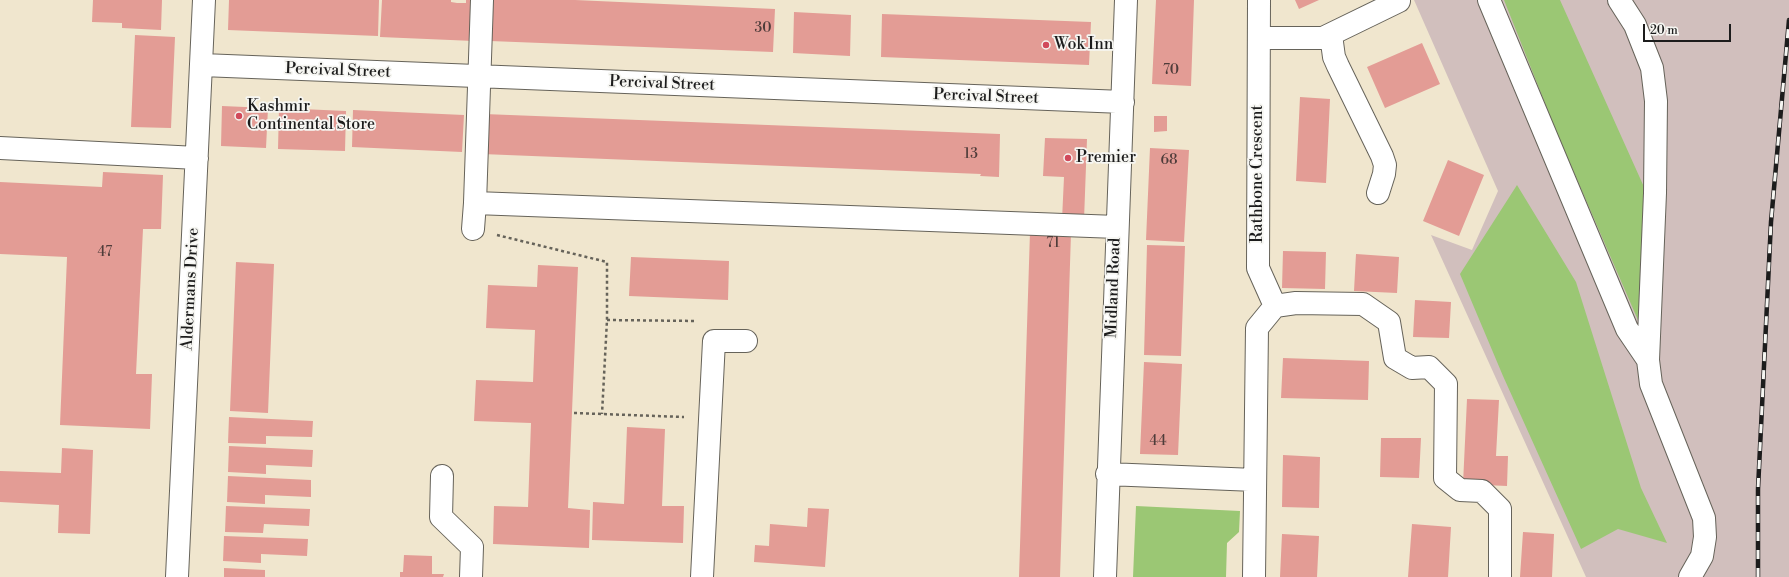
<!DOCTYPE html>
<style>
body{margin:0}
#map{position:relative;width:1789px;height:577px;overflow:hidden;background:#f0e6ce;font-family:"Libre Bodoni",serif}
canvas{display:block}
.scale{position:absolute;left:1643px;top:24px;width:88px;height:18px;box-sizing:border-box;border:2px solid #1c1c1c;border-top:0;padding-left:5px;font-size:12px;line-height:14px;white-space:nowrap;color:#1c1c1c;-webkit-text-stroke:3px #f6f6f2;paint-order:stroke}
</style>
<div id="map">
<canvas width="1789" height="577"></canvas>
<div class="scale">20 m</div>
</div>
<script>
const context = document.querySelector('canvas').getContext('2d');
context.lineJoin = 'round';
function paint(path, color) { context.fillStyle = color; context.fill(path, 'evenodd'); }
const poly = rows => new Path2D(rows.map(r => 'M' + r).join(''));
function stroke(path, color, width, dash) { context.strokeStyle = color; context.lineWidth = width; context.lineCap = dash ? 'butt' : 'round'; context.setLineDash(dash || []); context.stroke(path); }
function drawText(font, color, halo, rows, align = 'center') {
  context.font = font + ' "Libre Bodoni",serif'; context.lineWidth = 3.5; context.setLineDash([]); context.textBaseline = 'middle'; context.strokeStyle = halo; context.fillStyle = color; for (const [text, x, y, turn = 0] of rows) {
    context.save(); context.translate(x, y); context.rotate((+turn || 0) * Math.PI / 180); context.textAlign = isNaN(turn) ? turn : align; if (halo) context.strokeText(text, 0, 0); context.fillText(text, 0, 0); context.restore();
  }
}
const industrial = poly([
 [1414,0,1789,0,1789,577,1586,577,1431,235,1472,250,1498,191]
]);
const green = poly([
 [1504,0,1560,0,1653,207,1647,341,1556,131],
 [1517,185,1576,282,1641,488,1667,543,1618,529,1581,549,1503,376,1460,274],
 [1136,506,1240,511,1239,532,1227,543,1226,577,1133,577]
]);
const building = poly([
 [93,0,162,0,161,30,122,28,122,23,92,22],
 [229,0,379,0,378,36,228,30],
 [382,0,451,0,451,2,457,3,466,3,466,0,476,0,474,41,380,37],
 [492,0,575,0,775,9,773,52,490,41],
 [1156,0,1194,0,1191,86,1152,84],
 [1295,0,1319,0,1299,9],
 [794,12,851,15,850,56,793,53],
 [882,14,1091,22,1089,65,881,57],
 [135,35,175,37,171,128,131,127],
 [1422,43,1440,84,1385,108,1367,67],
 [1300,97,1330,99,1326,183,1296,181],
 [222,106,268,108,266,148,221,146],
 [279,108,346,111,345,151,278,149],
 [353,110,464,115,462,152,352,147],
 [484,114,1000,134,999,177,980,176,981,174,482,154],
 [1154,116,1167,116,1167,131,1154,132],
 [1045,138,1087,139,1084,220,1062,220,1064,177,1043,176],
 [1150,148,1189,150,1184,242,1146,240],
 [1448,160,1484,175,1459,236,1423,221],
 [103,172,163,175,161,229,143,229,136,374,152,374,150,429,60,425,67,257,0,254,0,182,102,187],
 [1030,232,1071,233,1060,577,1019,577],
 [1147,245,1185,246,1181,356,1144,355],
 [1283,251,1326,252,1325,289,1282,288],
 [1356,254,1399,257,1397,293,1354,291],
 [631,257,729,261,728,300,629,296],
 [236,262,274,264,268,413,230,411],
 [538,265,578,267,568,508,590,510,589,548,493,544,494,506,528,507,531,423,474,421,476,380,533,382,535,330,486,328,488,285,537,287],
 [1415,300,1451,302,1449,338,1413,337],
 [1283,358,1369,361,1368,400,1281,398],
 [1144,362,1182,364,1178,455,1140,454],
 [1467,399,1499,400,1496,456,1508,456,1507,486,1463,484],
 [229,417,313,421,312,437,266,436,266,444,228,443],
 [627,427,665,429,662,506,684,506,683,543,592,540,593,502,624,504],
 [1381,438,1421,438,1419,478,1380,477],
 [229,446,313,450,312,467,266,465,266,474,228,472],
 [62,448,93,450,90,534,58,533,59,505,0,502,0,471,61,473],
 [1283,455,1320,457,1319,508,1282,507],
 [228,476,311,480,311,497,265,495,265,504,227,502],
 [226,506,310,509,309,526,264,524,263,533,225,532],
 [808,508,829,509,825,567,754,562,755,545,769,546,770,524,807,527],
 [1412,524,1451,527,1448,577,1408,577],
 [1523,532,1554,534,1552,577,1520,577],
 [1282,534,1319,536,1317,577,1280,577],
 [224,536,308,539,307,556,261,554,261,563,223,561],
 [404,555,432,556,432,574,444,574,443,577,400,577,400,572,403,572],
 [224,568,265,570,265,577,224,577]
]);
const path = poly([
 [497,235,607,262,607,320,602,414],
 [607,320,697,321],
 [574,413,684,417]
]);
const minor = poly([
 [1259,0,1258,268,1275,306],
 [1489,0,1627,329,1648,360],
 [1619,0,1635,25,1652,68,1656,101,1655,193,1648,360,1651,384,1704,518,1705,537,1702,556,1690,577],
 [1331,35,1334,57,1338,66,1382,156,1385,165,1384,174,1378,193],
 [1259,38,1323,38,1399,1],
 [202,65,1123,102],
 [0,148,197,158],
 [475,203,482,0],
 [473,229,475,203,1117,227],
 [1107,474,1255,480],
 [442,476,441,517,472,547,471,577],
 [177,577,204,0],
 [702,577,714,341,746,341],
 [1105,577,1126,0],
 [1254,577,1257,328,1275,306,1296,303,1363,304,1389,322,1395,358,1412,368,1429,367,1446,384,1445,478,1460,490,1482,491,1500,509,1500,577]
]);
const rail = poly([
 [1758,577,1758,489,1771,222,1789,20]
]);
const markers = [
 [1046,45,4,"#d1495b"],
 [239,116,4,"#d1495b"],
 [1068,158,4,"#d1495b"]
];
const numberNames = [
 ["30",763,29],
 ["70",1171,71],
 ["13",971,155],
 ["68",1169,161],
 ["71",1053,244],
 ["47",105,253],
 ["44",1158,442]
];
const poiNames = [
 ["Wok Inn",1054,45],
 ["Kashmir",247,107],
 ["Continental Store",247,125],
 ["Premier",1076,158]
];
const streetNames = [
 ["Percival Street",338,71,2],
 ["Percival Street",662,84,2],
 ["Percival Street",986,97,2],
 ["Rathbone Crescent",1258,174,-90],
 ["Midland Road",1114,288,-88],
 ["Aldermans Drive",191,289,-87]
];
paint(industrial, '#d1bfbd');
paint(green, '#9bc774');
paint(building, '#e39c95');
stroke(minor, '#66635a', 24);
stroke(path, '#66635a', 2.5, [3, 3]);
stroke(minor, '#fff', 22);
stroke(rail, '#1c1c1c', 4.5);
stroke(rail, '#f6f6f2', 3, [9]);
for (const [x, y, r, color] of markers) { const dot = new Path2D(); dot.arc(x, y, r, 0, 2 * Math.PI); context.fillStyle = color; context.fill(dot); stroke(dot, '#f6f6f2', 1.5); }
drawText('14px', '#4e3c3a', null, numberNames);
drawText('16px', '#1c1c1c', '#f6f6f2', poiNames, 'left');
drawText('16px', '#1c1c1c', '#f6f6f2', streetNames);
</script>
